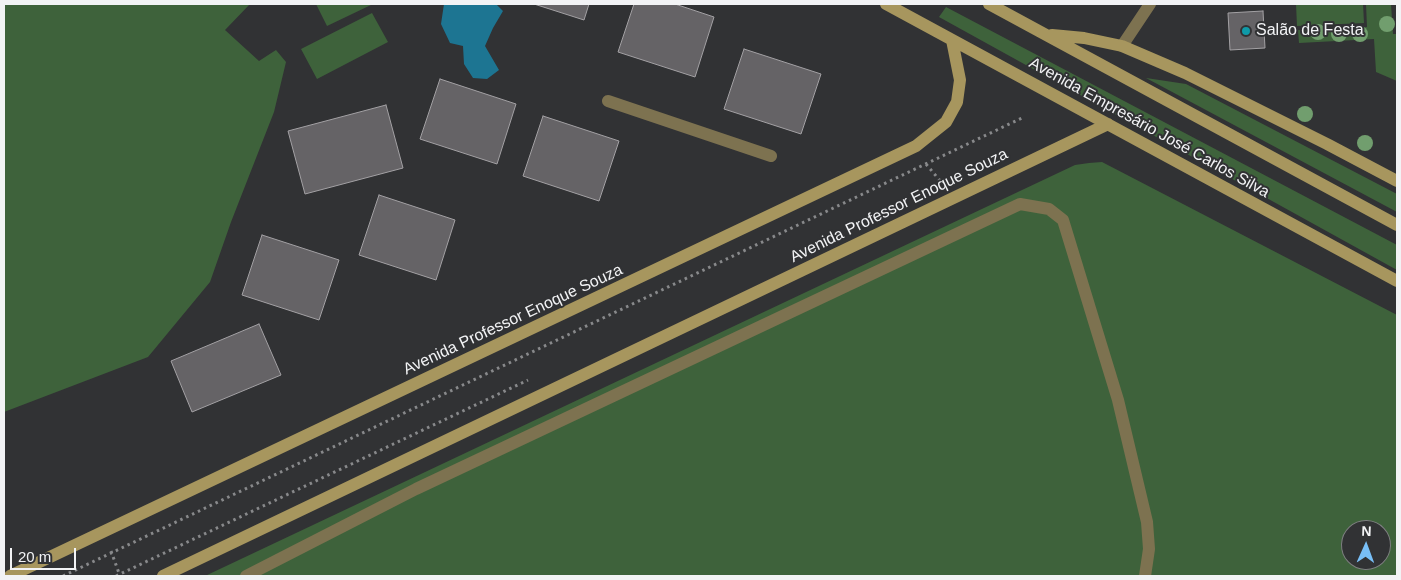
<!DOCTYPE html>
<meta charset="utf-8">
<style>
body{margin:0}
#map{position:relative;width:1401px;height:580px;overflow:hidden;background:#313234;font-family:Arial,sans-serif}
canvas{display:block}
.frame{position:absolute;inset:0;border:5px solid #f2f3f5;pointer-events:none}
.north{position:absolute;left:1341px;top:520px;width:50px;height:50px;box-sizing:border-box;background:#313234;border:1px solid #7e7f81;border-radius:50%;rotate:2deg;font-size:14px;font-weight:700;line-height:20px;text-align:center;color:#f2f3f5}
.north::after{content:'';display:block;margin:auto;width:18px;height:22px;background:#78bff7;clip-path:polygon(50% 0,100% 100%,50% 72%,0 100%)}
.scale{position:absolute;left:10px;top:548px;width:66px;height:22px;box-sizing:border-box;border:2px solid #f2f3f5;border-top:0;padding-left:6px;font-size:15px;line-height:18px;white-space:nowrap;color:#f2f3f5;-webkit-text-stroke:4px #313234;paint-order:stroke}
</style>
<div id="map">
<canvas width="1401" height="580"></canvas>
<div class="frame"></div>
<div class="north">N</div>
<div class="scale">20 m</div>
</div>
<script>
const context = document.querySelector('canvas').getContext('2d');
context.lineJoin = 'round';
function paint(path, color) { context.fillStyle = color; context.fill(path, 'evenodd'); }
const poly = rows => new Path2D(rows.map(r => 'M' + r).join(''));
function stroke(path, color, width, dash) { context.strokeStyle = color; context.lineWidth = width; context.lineCap = dash ? 'butt' : 'round'; context.setLineDash(dash || []); context.stroke(path); }
function drawText(font, color, halo, rows, align = 'center') {
  context.font = font + ' Arial,sans-serif'; context.lineWidth = 4; context.setLineDash([]); context.textBaseline = 'middle'; context.strokeStyle = halo; context.fillStyle = color; for (const [text, x, y, turn = 0] of rows) {
    context.save(); context.translate(x, y); context.rotate((+turn || 0) * Math.PI / 180); context.textAlign = isNaN(turn) ? turn : align; if (halo) context.strokeText(text, 0, 0); context.fillText(text, 0, 0); context.restore();
  }
}
const green = poly([
 [4,4,250,4,225,30,259,61,276,50,286,62,274,112,231,222,210,282,148,357,4,412],
 [316,4,373,4,327,26],
 [1296,4,1363,4,1364,23,1297,26],
 [1366,4,1391,4,1393,34,1397,34,1397,81,1376,72,1374,39,1299,43,1298,30,1367,27],
 [946,7,1397,245,1397,270,939,17],
 [372,13,388,42,317,79,301,49],
 [1146,78,1186,84,1397,194,1397,212],
 [1102,162,1397,315,1397,576,205,576,1075,165,1089,163],
 [1351,530,1381,530,1381,560,1351,560]
]);
const water = poly([
 [444,4,496,4,503,11,493,28,485,46,499,70,487,79,473,78,464,64,463,46,450,43,441,24]
]);
const building = poly([
 [534,4,589,4,584,20,534,4],
 [634,4,675,4,714,17,695,77,618,52,634,4],
 [1263,11,1265,48,1230,50,1228,13,1263,11],
 [744,49,821,74,801,134,724,109,744,49],
 [440,79,516,104,497,164,420,139,440,79],
 [386,105,403,168,305,194,288,131,386,105],
 [543,116,619,141,599,201,523,176,543,116],
 [379,195,455,220,436,280,359,255,379,195],
 [262,235,339,260,319,320,242,295,262,235],
 [259,324,281,375,192,412,171,361,259,324]
]);
const path = poly([
 [926,164,942,183],
 [111,551,120,576],
 [63,576,1024,117],
 [116,576,528,380]
]);
const lane = poly([
 [608,101,771,156],
 [246,576,416,489,1020,204,1049,209,1063,220,1118,400,1147,522,1149,549,1145,576]
]);
const street = poly([
 [1122,46,1150,4]
]);
const secondary = poly([
 [886,4,1397,281],
 [989,4,1397,225],
 [1052,35,1084,38,1122,46,1185,73,1327,144,1397,181],
 [10,576,916,146,946,122,957,102,960,80,952,40],
 [163,576,1108,124]
]);
const trees = [
 [1387,24],
 [1318,32],
 [1339,34],
 [1360,34],
 [1305,114],
 [1365,143]
];
const markers = [
 [1246,31,5,"#0f9aa8"]
];
const poiNames = [
 ["Salão de Festa",1256,31]
];
const streetNames = [
 ["Avenida Empresário José Carlos Silva",1149,128,29],
 ["Avenida Professor Enoque Souza",899,206,-26],
 ["Avenida Professor Enoque Souza",513,320,-25]
];
paint(green, '#3e623b');
paint(water, '#1d7592');
paint(building, '#656366');
stroke(building, '#a3a1a4', 1);
stroke(path, '#88898b', 3, [2.5, 4]);
stroke(lane, '#7d7250', 12);
stroke(street, '#7d7250', 12);
stroke(secondary, '#a7965e', 12);
context.fillStyle = '#719e6e';
for (const [x, y] of trees) { context.beginPath(); context.arc(x, y, 8, 0, 2 * Math.PI); context.fill(); }
for (const [x, y, r, color] of markers) { const dot = new Path2D(); dot.arc(x, y, r, 0, 2 * Math.PI); context.fillStyle = color; context.fill(dot); stroke(dot, '#313234', 2); }
drawText('16px', '#f2f3f5', '#313234', poiNames, 'left');
drawText('16px', '#f2f3f5', '#313234', streetNames);
</script>
